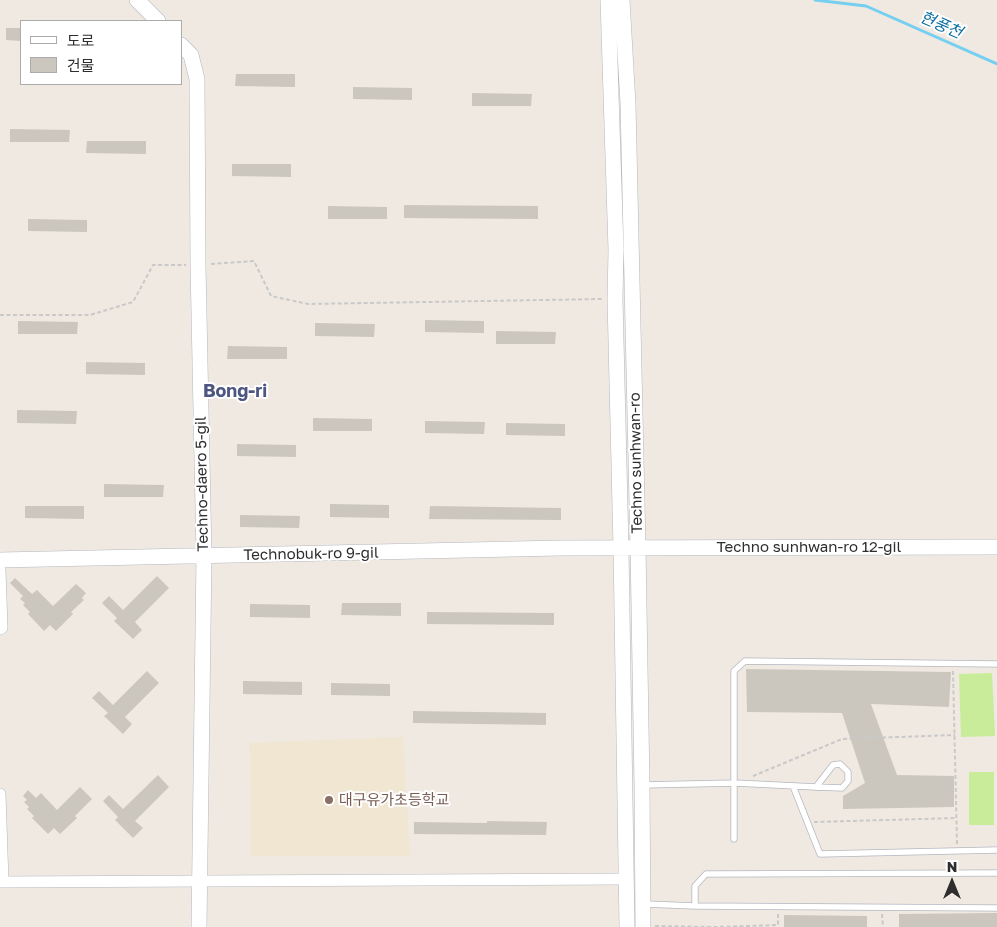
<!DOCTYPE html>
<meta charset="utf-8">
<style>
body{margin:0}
#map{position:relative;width:997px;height:927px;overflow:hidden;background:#efe9e1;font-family:"Golos Text","Noto Sans KR",sans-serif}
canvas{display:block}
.legend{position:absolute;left:20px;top:20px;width:162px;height:65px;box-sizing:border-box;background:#fff;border:1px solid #ababab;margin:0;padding:6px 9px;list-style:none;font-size:15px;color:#2e2e2e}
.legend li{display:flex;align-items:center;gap:10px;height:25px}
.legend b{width:25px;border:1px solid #ababab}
.north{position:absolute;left:927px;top:857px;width:50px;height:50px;-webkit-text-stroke:4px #fff;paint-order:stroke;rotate:0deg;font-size:14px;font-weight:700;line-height:20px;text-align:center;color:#2e2e2e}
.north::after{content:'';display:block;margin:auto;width:18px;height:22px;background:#2e2e2e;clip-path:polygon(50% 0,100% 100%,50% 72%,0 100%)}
</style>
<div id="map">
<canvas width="997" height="927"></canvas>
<ul class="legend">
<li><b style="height:6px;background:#fff"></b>도로</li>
<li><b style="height:14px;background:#cbc7bf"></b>건물</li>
</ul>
<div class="north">N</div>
</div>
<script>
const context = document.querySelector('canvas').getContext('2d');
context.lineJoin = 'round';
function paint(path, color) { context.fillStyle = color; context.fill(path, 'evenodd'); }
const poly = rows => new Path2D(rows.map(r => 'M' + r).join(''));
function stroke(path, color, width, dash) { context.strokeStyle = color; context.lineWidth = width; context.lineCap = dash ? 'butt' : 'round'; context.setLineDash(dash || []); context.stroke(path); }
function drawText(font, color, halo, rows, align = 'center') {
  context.font = font + ' "Golos Text","Noto Sans KR",sans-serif'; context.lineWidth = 4; context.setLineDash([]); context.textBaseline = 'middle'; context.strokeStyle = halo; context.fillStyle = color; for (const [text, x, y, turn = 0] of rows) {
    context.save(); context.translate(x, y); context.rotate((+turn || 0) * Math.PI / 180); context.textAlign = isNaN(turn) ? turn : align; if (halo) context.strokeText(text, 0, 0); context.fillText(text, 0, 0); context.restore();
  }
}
const education = poly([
 [403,737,410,856,251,856,250,743]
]);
const pitch = poly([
 [992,673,995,736,961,737,959,674],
 [969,772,994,772,994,825,969,825]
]);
const stream = poly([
 [815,0,866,6,997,64]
]);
const building = poly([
 [6,28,21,28,21,41,6,40],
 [236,74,295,74,295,87,235,86],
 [353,87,412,88,412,100,353,99],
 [472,93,532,94,531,106,472,106],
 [10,129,70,130,69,142,10,142],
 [87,141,146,141,146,154,86,153],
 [232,164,291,164,291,177,232,176],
 [404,205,538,206,538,219,404,218],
 [328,206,387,207,387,219,328,219],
 [28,219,87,220,87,232,28,231],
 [425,320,484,321,484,333,425,332],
 [18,321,78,322,77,334,18,334],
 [315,323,375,324,374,337,315,336],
 [496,331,556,332,555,344,496,344],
 [228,346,287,347,287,359,227,359],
 [86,362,145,363,145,375,86,374],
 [17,410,77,411,76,424,17,423],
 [313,418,372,419,372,431,313,431],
 [425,421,485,422,484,434,425,433],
 [506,423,565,424,565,436,506,435],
 [237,444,296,445,296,457,237,456],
 [104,484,164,485,163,497,104,497],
 [330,504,389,505,389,518,330,517],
 [25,506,84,506,84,519,25,518],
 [430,506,561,508,561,520,429,519],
 [240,515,300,516,299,528,240,527],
 [157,576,169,588,135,622,142,630,133,639,114,621,117,618,102,603,109,596,123,610],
 [15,578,32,594,37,590,53,606,76,584,86,593,82,598,84,600,71,612,73,614,56,631,50,625,44,631,28,614,30,612,23,605,25,603,20,599,23,596,10,583],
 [342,603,401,603,401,616,341,615],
 [250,604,310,605,310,618,250,617],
 [427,612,554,613,554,625,427,624],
 [746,669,951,672,949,707,871,704,897,775,954,776,954,807,843,809,843,796,865,783,842,713,747,712],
 [147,671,159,683,125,717,132,724,123,734,104,716,108,713,92,698,99,691,113,705],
 [243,681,302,682,302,695,243,694],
 [331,683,390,684,390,696,331,695],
 [413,711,546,713,546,725,413,723],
 [158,775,169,787,135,821,143,828,133,838,115,820,118,817,103,801,109,795,123,809],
 [80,787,92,799,75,816,77,818,60,834,54,828,48,834,32,818,34,816,27,809,29,807,24,802,27,800,23,796,28,790,36,798,41,793,57,810],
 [487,821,547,822,546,835,414,834,414,822,487,823],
 [997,913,997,927,899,927,899,914],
 [784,915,867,916,867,927,784,927]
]);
const path = poly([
 [211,264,254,261,271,296,308,304,602,299],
 [0,315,90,315,133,302,153,265,186,265],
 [953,671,957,844],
 [753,776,842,739,955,735],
 [814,822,957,818],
 [778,914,778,927],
 [882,914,883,927],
 [655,926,715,927,778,925]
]);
const service = poly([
 [642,785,735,783,816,787,842,788,848,781,848,772,840,764,833,765,816,787],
 [793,786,820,854,997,850],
 [734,839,734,671,745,661,997,664],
 [645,904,695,906,997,908],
 [695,906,695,886,706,874,997,873]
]);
const minor = poly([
 [0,570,2,628,0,629],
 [0,794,3,882],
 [0,882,627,879]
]);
const tertiary = poly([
 [137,0,158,21],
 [608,0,616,250,615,299,621,548,627,927],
 [622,0,628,104,638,547,642,785,643,927],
 [181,45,191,55,197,79,198,265,204,556,199,927],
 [0,560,561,548,997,547]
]);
const markers = [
 [329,800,5,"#8d6e63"]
];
const streetNames = [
 ["Techno sunhwan-ro",636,463,-91],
 ["Techno-daero 5-gil",202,484,-91],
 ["Techno sunhwan-ro 12-gil",809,547],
 ["Technobuk-ro 9-gil",311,554,-1]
];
const educationNames = [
 ["대구유가초등학교",339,800]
];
const waterNames = [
 ["현풍천",941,25,24]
];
const quarterNames = [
 ["Bong-ri",235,391]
];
paint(education, '#f0e6d1');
paint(pitch, '#c9ec9a');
stroke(stream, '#75cff0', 3);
paint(building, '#cbc7bf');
stroke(service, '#b4b7c1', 7);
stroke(minor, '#b4b7c1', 12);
stroke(tertiary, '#b4b7c1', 16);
stroke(path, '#c9c9c9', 2, [4, 2.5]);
stroke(service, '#fff', 5.5);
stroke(minor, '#fff', 11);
stroke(tertiary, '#fff', 15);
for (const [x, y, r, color] of markers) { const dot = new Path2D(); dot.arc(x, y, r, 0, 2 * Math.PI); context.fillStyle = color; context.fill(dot); stroke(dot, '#fff', 2); }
drawText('15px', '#2e2e2e', '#fff', streetNames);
drawText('15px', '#785e54', '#fff', educationNames, 'left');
drawText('italic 16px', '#0d6fa3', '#fff', waterNames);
drawText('bold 18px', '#4d5680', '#fff', quarterNames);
</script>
